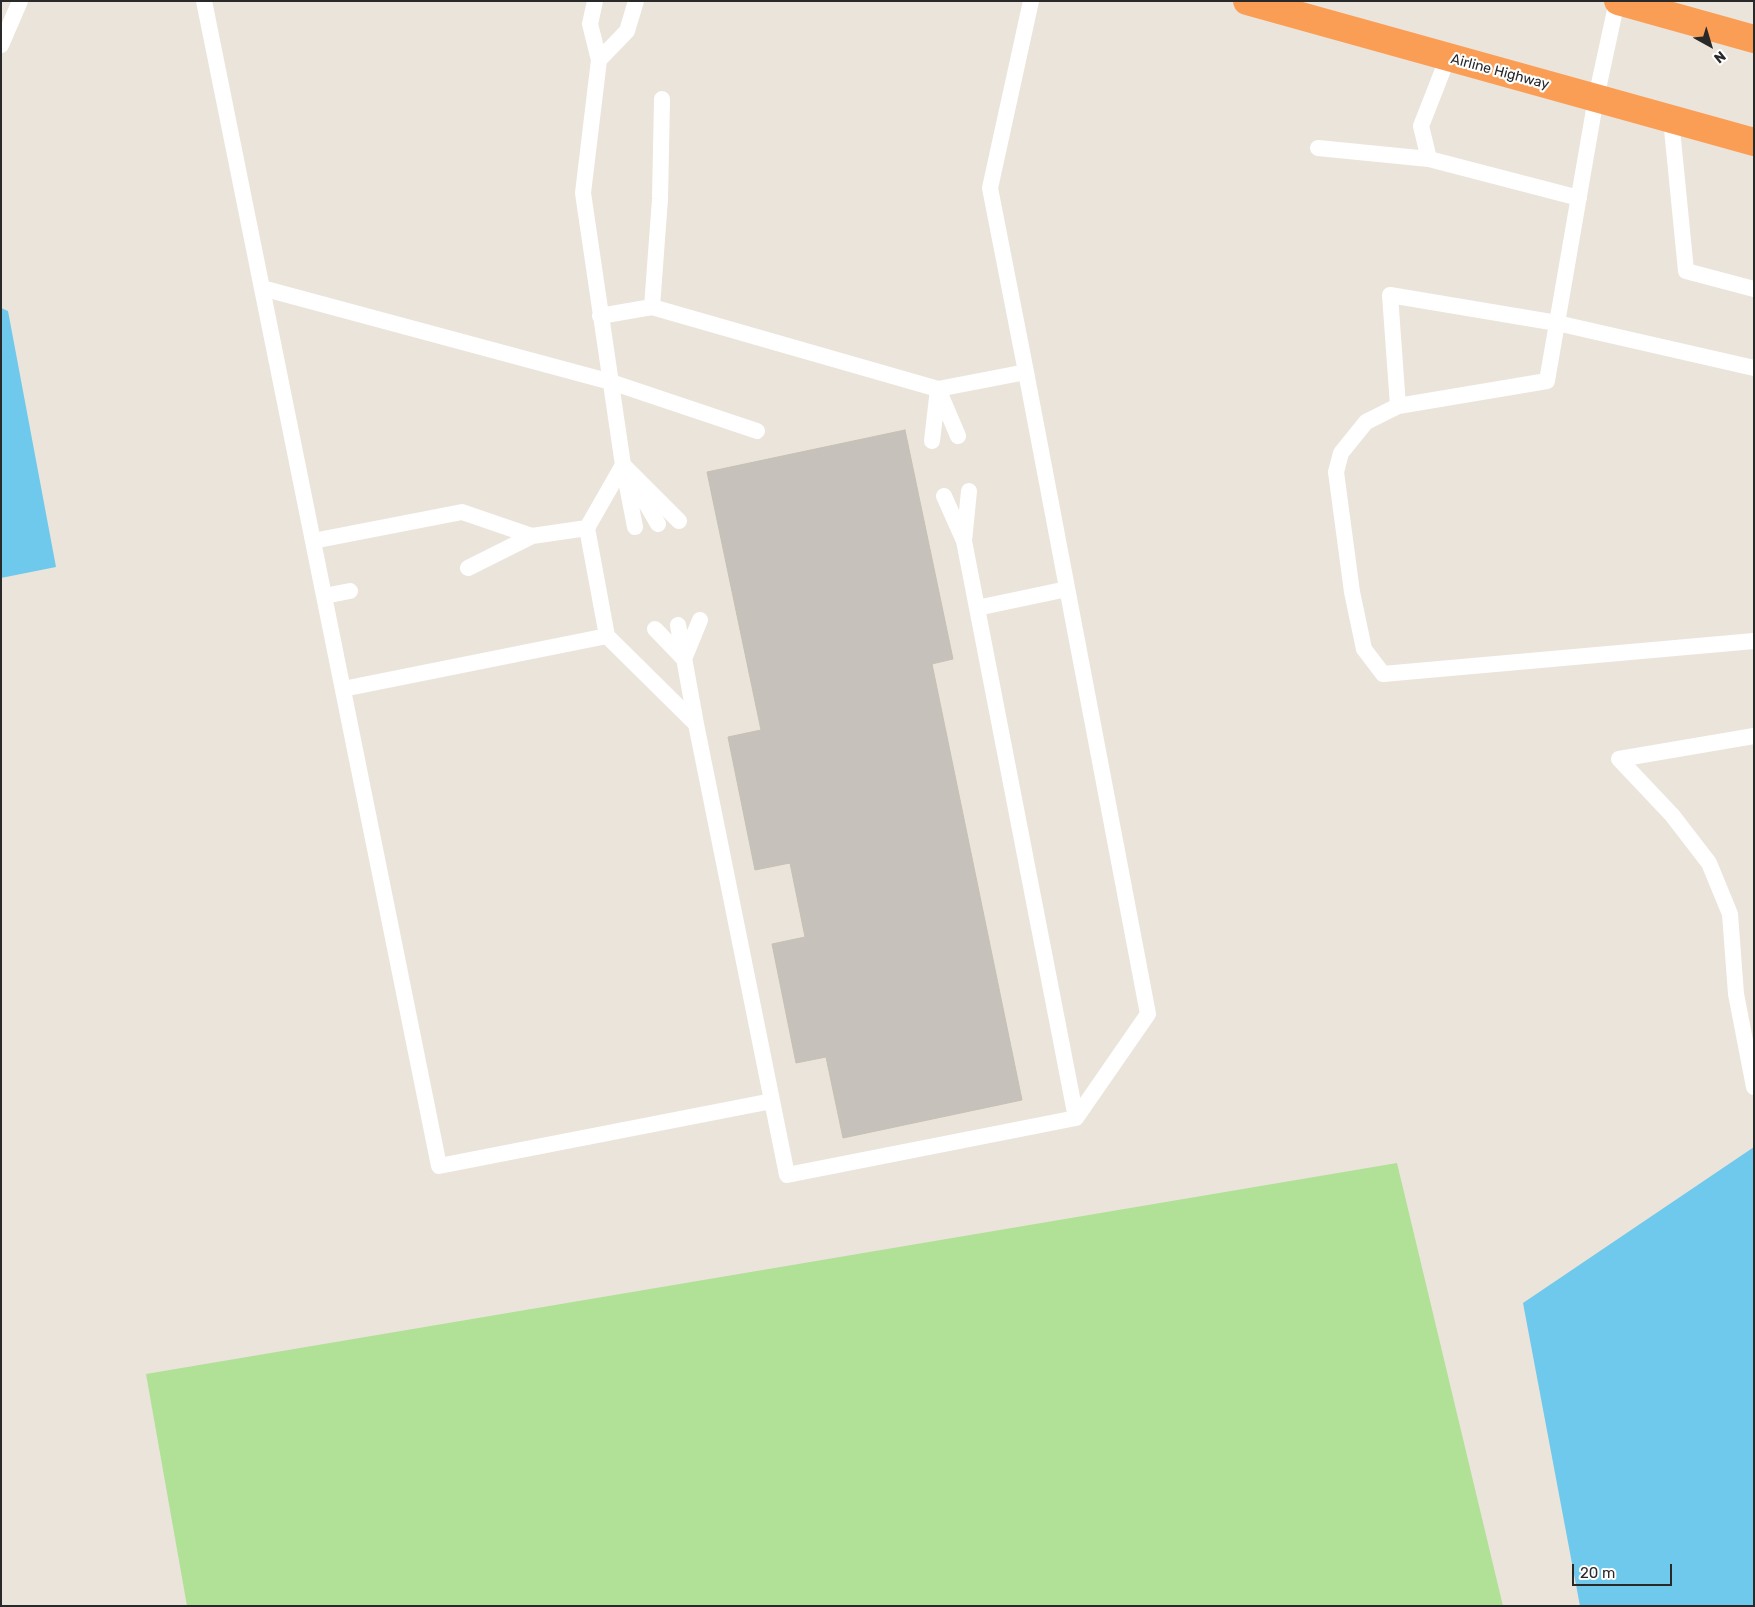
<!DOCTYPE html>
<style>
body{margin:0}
#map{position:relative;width:1755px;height:1607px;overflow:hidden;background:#ebe4da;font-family:Rubik,sans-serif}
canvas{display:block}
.frame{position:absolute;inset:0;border:2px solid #292929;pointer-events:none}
.north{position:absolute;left:1685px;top:20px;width:50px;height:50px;-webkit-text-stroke:4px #fff;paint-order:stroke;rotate:141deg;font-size:14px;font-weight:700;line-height:20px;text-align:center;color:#292929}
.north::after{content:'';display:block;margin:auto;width:18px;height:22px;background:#292929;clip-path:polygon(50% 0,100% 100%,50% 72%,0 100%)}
.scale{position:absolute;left:1572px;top:1564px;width:100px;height:22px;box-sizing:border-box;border:2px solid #292929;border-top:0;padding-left:6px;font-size:15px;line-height:18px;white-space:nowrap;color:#292929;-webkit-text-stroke:4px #fff;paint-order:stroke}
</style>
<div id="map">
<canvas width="1755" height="1607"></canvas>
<div class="frame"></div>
<div class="north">N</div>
<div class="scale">20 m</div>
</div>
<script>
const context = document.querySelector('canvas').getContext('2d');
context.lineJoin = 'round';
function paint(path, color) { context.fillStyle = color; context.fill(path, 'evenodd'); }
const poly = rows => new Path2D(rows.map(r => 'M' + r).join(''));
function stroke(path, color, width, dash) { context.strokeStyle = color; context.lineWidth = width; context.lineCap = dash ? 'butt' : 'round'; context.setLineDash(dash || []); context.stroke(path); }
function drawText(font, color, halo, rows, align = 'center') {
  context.font = font + ' Rubik,sans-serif'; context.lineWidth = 4.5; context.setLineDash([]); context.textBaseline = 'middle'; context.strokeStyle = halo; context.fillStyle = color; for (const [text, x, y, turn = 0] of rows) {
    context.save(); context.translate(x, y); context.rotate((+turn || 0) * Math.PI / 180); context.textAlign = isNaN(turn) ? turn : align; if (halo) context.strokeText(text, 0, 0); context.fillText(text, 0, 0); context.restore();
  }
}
const green = poly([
 [1397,1163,1503,1606,187,1606,146,1374]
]);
const water = poly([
 [1,308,8,311,56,567,1,578],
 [1754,1147,1754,1606,1580,1606,1523,1303]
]);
const building = poly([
 [905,430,953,659,932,664,1022,1100,843,1138,826,1057,796,1063,772,944,805,937,790,863,755,870,728,737,761,730,707,472,905,430]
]);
const lane = poly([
 [204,1,439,1166,772,1101],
 [595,1,590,24,599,60,583,193,623,465,635,527],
 [1617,1,1596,98,1557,323,1547,381,1398,406,1390,295,1557,323,1754,368],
 [1,45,20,1],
 [1448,57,1421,126,1429,159,1579,198],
 [599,60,627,31,636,1],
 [1671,119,1686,271,1754,289],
 [1318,148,1429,159],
 [262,288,611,382,757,431],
 [652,307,660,199,662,99],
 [600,316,652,307,938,389,1026,372,990,188,1031,1],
 [1398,406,1366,422,1341,453,1336,472,1352,592,1364,649,1383,674,1754,641],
 [932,441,938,389,958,436],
 [623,465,587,528,607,636,696,724,787,1175,1076,1118,1148,1014,1026,372],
 [623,465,679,521],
 [636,486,658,524],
 [944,496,964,541,969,491],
 [313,541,462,512,532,536,587,528],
 [964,541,1076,1118],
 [468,568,532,536],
 [324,596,350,591],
 [977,608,1067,589],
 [678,625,696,724],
 [655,629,684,659,700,620],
 [343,689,607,636],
 [1754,736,1619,759,1672,815,1709,863,1730,914,1736,994,1754,1087]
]);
const highway = poly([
 [1247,1,1754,142],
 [1618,1,1754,39]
]);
const streetNames = [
 ["Airline Highway",1500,72,15]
];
paint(green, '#b0e197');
paint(water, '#6ec9ec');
paint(building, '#c6c1ba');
stroke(building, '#c6c0b4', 1);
stroke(lane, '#fff', 16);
stroke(highway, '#fb9e55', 28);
drawText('14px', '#292929', '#fff', streetNames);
</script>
